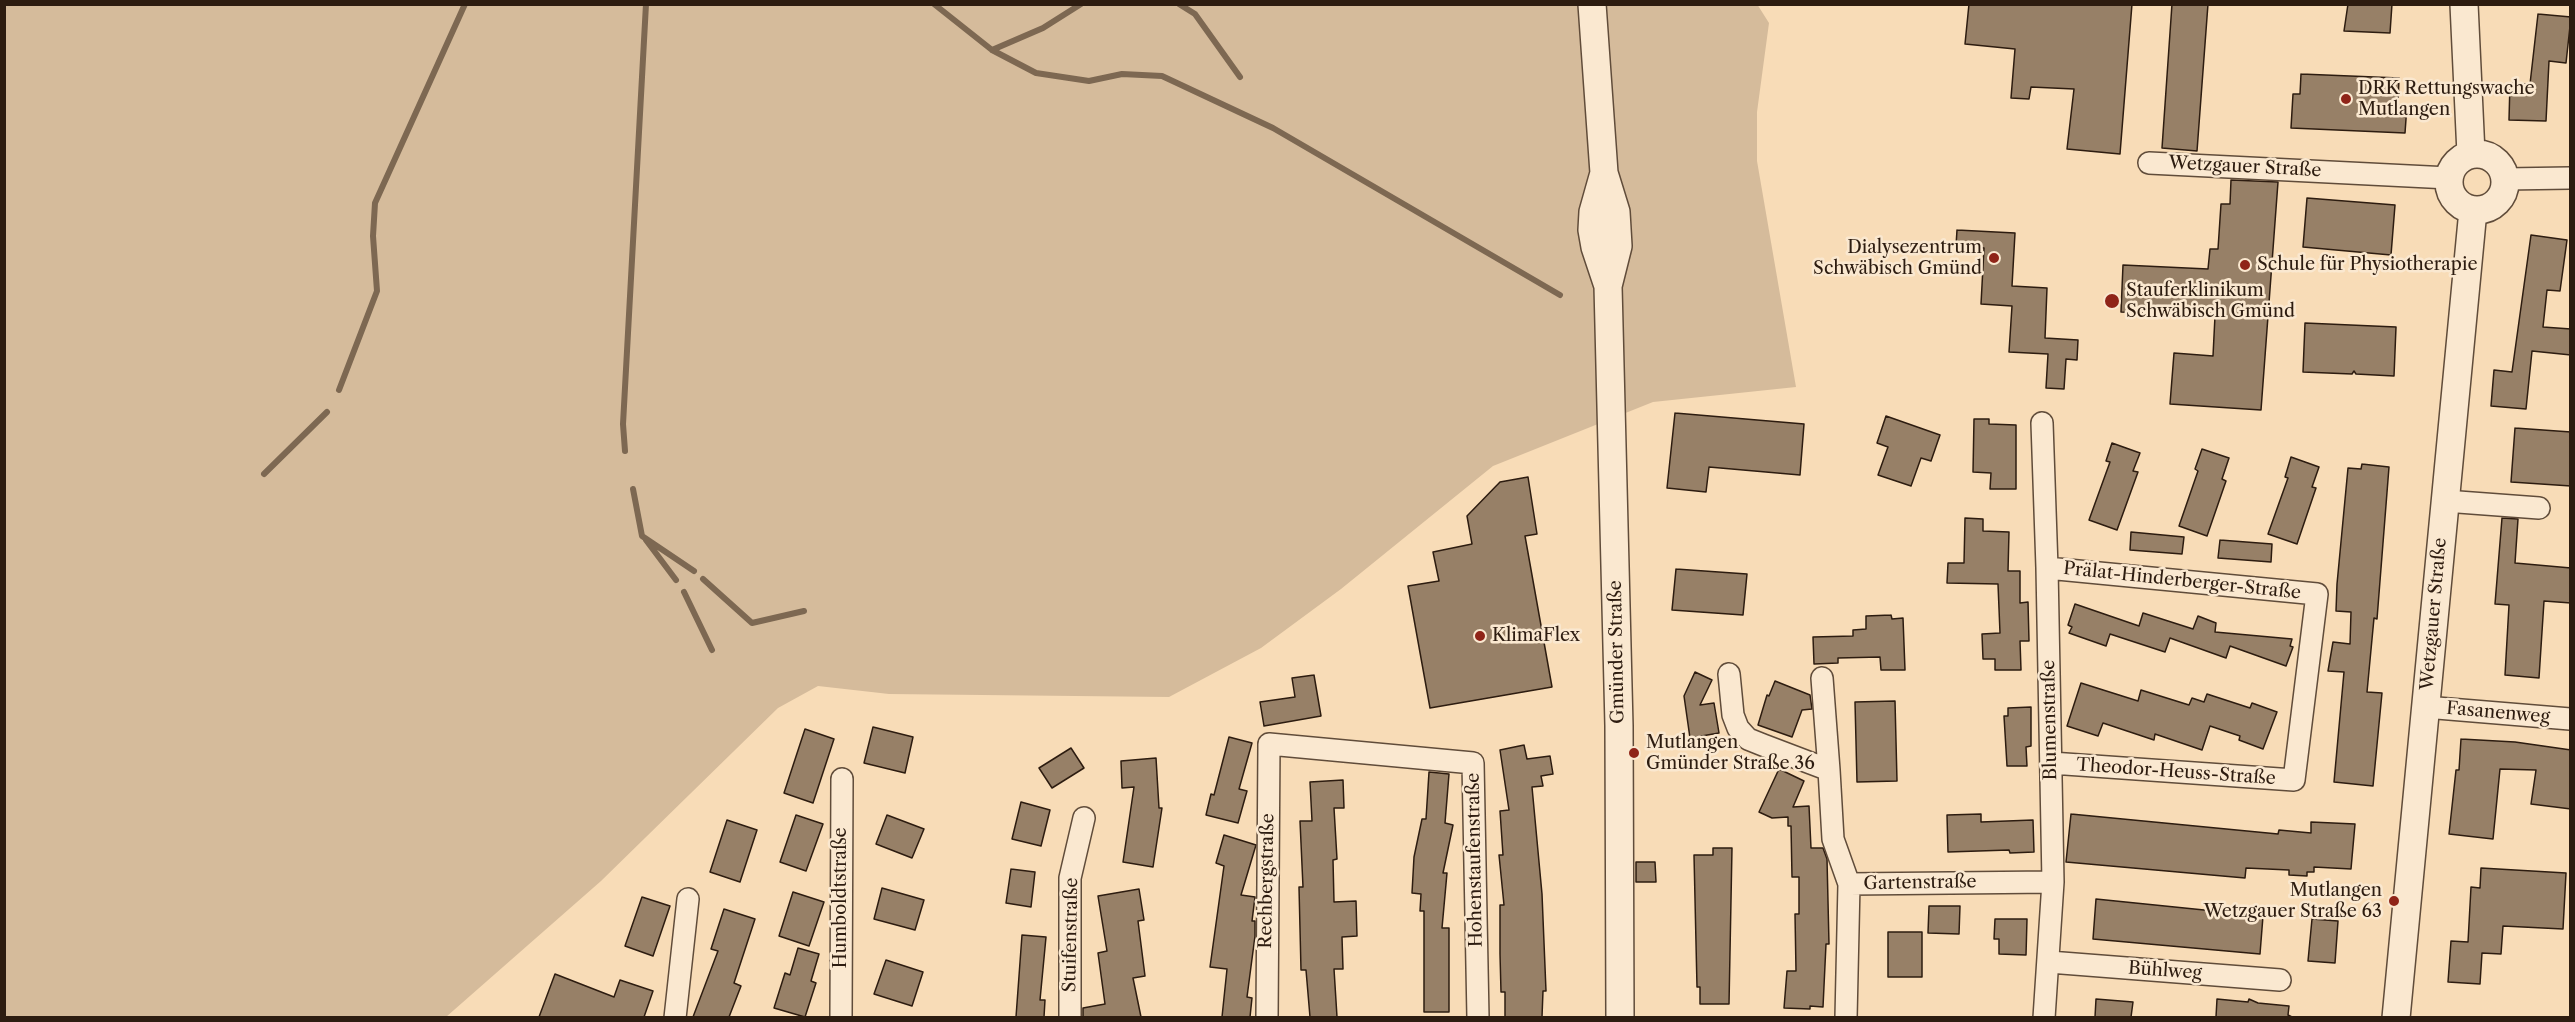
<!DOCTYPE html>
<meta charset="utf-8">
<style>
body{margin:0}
#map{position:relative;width:2575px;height:1022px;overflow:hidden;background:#f8dcb7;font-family:"Libre Caslon Text",serif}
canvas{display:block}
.frame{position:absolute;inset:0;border:6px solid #2d1c10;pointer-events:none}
</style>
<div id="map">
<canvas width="2575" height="1022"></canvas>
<div class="frame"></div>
</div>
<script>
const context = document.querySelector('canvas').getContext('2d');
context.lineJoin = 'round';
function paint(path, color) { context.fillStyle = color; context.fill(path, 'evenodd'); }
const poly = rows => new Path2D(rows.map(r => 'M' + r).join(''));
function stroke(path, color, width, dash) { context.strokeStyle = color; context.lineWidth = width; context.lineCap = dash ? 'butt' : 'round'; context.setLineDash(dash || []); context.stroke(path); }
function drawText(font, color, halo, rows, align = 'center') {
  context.font = font + ' "Libre Caslon Text",serif'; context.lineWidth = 5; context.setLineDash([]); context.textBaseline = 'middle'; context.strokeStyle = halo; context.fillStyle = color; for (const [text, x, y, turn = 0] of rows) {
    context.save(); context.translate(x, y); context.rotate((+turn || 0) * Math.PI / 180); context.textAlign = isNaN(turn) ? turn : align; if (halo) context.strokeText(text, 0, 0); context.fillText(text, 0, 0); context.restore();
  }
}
const green = poly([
 [1757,4,1769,23,1757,112,1757,161,1796,387,1653,402,1493,466,1341,589,1261,648,1169,697,889,694,818,686,778,708,601,881,446,1017,5,1018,5,5]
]);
const stream = poly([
 [934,4,992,50,1036,73,1089,81,1122,74,1162,76,1273,128,1560,295],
 [1179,4,1195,14,1240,77],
 [992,50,1043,28,1081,4],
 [339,390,377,291,373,236,375,203,465,4],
 [625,451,623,424,646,4],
 [264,474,327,412],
 [633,489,642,536,694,571],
 [646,540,676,580],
 [703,579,752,623,804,611],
 [684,592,712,650]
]);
const building = poly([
 [1969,4,2132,4,2120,154,2067,149,2074,89,2031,87,2029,99,2011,98,2015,49,1965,44,1969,4],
 [2172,4,2208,4,2197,151,2162,148,2172,4],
 [2348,4,2392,4,2390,33,2344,31,2348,4],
 [2538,14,2571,17,2566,63,2549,61,2546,121,2509,120,2510,83,2530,84,2538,14],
 [2301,74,2399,78,2398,105,2407,105,2405,133,2291,128,2293,94,2300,94,2301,74],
 [2231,180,2278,182,2261,410,2170,404,2174,353,2213,356,2215,316,2121,312,2123,265,2208,269,2210,249,2218,249,2221,204,2230,204,2231,180],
 [2307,198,2395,205,2391,255,2303,247,2307,198],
 [1957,230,2015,233,2012,286,2047,288,2045,338,2078,340,2077,360,2066,359,2064,389,2046,388,2048,354,2009,352,2012,306,1981,304,1984,248,1956,246,1957,230],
 [2531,235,2567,240,2560,291,2547,290,2543,327,2571,329,2571,355,2532,351,2526,409,2491,406,2494,370,2512,372,2531,235],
 [2305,323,2396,327,2394,376,2356,374,2354,371,2352,374,2303,372,2305,323],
 [1675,413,1804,424,1800,475,1709,467,1706,492,1667,488,1675,413],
 [1886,416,1940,435,1931,461,1921,458,1911,486,1878,475,1888,447,1877,443,1886,416],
 [1974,419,1989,419,1989,424,2016,425,2016,489,1990,489,1991,473,1973,472,1974,419],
 [2515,428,2571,432,2571,486,2511,482,2515,428],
 [2112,443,2140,453,2133,471,2138,472,2117,530,2089,520,2110,462,2106,461,2112,443],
 [2202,449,2229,458,2222,479,2226,481,2207,536,2179,526,2198,471,2195,469,2202,449],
 [2291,457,2319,467,2312,487,2316,488,2297,544,2268,534,2288,478,2285,477,2291,457],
 [2362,464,2389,467,2377,619,2374,618,2367,692,2382,693,2373,786,2334,782,2344,672,2328,671,2333,642,2350,644,2351,612,2336,611,2337,584,2348,468,2361,469,2362,464],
 [1528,477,1537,534,1525,536,1552,687,1430,708,1408,586,1439,581,1433,552,1472,544,1467,516,1500,482,1528,477],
 [1965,518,1983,519,1983,531,2009,532,2008,571,2020,571,2020,603,2028,602,2029,641,2020,641,2021,670,1995,670,1995,659,1983,659,1982,634,2000,633,1998,584,1947,583,1948,563,1964,563,1965,518],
 [2502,518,2518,519,2515,563,2571,568,2571,603,2544,601,2539,678,2505,675,2509,605,2495,604,2502,518],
 [2131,532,2184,537,2182,554,2130,550,2131,532],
 [2220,540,2272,544,2271,562,2218,558,2220,540],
 [1676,569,1747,574,1743,615,1672,610,1676,569],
 [2075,604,2139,626,2143,613,2193,629,2198,616,2216,623,2215,632,2292,639,2290,646,2293,647,2286,666,2230,646,2226,658,2170,638,2165,652,2110,634,2106,646,2069,633,2072,627,2068,625,2075,604],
 [1891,615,1892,619,1903,618,1905,670,1881,670,1880,657,1838,658,1838,663,1814,664,1813,637,1853,636,1853,630,1866,629,1866,616,1891,615],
 [1695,672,1712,680,1700,705,1714,703,1719,733,1690,738,1684,696,1695,672],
 [1314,675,1321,716,1264,726,1260,702,1295,697,1292,678,1314,675],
 [1775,681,1810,695,1812,709,1802,710,1792,737,1758,725,1767,695,1769,696,1775,681],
 [2081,683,2138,701,2141,690,2189,705,2192,698,2204,702,2207,694,2250,708,2252,703,2277,712,2263,749,2239,740,2240,736,2210,726,2202,750,2155,734,2154,740,2103,723,2098,736,2067,726,2081,683],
 [1895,701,1897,781,1857,782,1855,702,1895,701],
 [2031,707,2031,746,2026,747,2027,766,2007,766,2004,716,2008,716,2008,708,2031,707],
 [873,727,913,737,905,773,864,763,873,727],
 [805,729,834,739,813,803,784,793,805,729],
 [1229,737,1252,743,1239,789,1247,791,1238,823,1206,815,1211,794,1214,795,1229,737],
 [2461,739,2515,742,2571,750,2571,809,2531,804,2536,770,2500,769,2493,839,2449,834,2456,770,2459,770,2461,739],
 [1524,745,1527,759,1550,756,1553,774,1541,776,1543,786,1532,787,1542,894,1546,991,1543,991,1542,1017,1505,1017,1505,992,1501,992,1500,954,1500,905,1504,905,1499,855,1503,855,1500,811,1509,810,1500,750,1524,745],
 [1071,748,1084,768,1052,788,1039,768,1071,748],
 [1156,758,1159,808,1162,808,1153,867,1123,862,1134,787,1122,788,1121,761,1156,758],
 [1779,769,1804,781,1793,807,1809,806,1811,848,1823,848,1827,859,1829,944,1826,944,1823,1007,1810,1006,1810,1009,1784,1008,1787,971,1796,971,1795,914,1799,914,1799,877,1792,877,1791,826,1788,826,1788,817,1772,818,1759,812,1779,769],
 [1429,772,1449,774,1445,823,1453,825,1443,873,1447,873,1442,928,1449,928,1449,1012,1424,1012,1424,911,1420,911,1421,894,1412,893,1414,857,1422,819,1426,819,1429,772],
 [1343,780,1344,808,1334,808,1337,859,1333,860,1334,902,1356,901,1357,936,1342,937,1343,969,1334,969,1337,1017,1310,1017,1306,970,1301,970,1299,887,1303,887,1300,821,1312,821,1310,782,1343,780],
 [1021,802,1050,810,1041,846,1012,839,1021,802],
 [1981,814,1981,822,2033,820,2034,852,2010,853,2009,850,1948,852,1947,815,1981,814],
 [2071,814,2278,834,2279,830,2311,833,2311,822,2355,824,2351,869,2314,867,2314,872,2307,872,2307,876,2289,875,2289,870,2246,868,2245,878,2066,862,2071,814],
 [796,815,823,824,806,871,780,862,796,815],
 [887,815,924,829,912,858,876,844,887,815],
 [727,820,757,830,740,882,710,872,727,820],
 [1224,835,1256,845,1241,895,1255,897,1252,921,1255,921,1255,936,1247,997,1252,998,1250,1017,1222,1017,1227,969,1210,967,1224,866,1216,863,1224,835],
 [1713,848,1732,848,1729,1004,1700,1004,1700,987,1697,987,1694,855,1713,855,1713,848],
 [1636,862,1655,862,1656,882,1636,882,1636,862],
 [2481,868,2566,873,2563,929,2503,926,2501,954,2482,953,2480,984,2448,982,2451,941,2468,942,2471,887,2480,888,2481,868],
 [1011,869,1035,872,1031,907,1006,903,1011,869],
 [882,888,924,900,915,930,874,919,882,888],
 [1139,889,1144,920,1138,921,1145,976,1133,978,1141,1017,1083,1017,1083,1008,1105,1004,1098,953,1107,951,1098,896,1139,889],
 [793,892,824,902,809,946,779,936,793,892],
 [642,897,670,906,653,956,625,946,642,897],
 [2096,899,2263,916,2260,954,2093,939,2096,899],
 [1929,906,1960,906,1959,934,1928,933,1929,906],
 [724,909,755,919,734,983,741,986,729,1017,693,1017,718,951,711,949,724,909],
 [1995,919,2027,919,2026,955,1999,954,1999,939,1994,939,1995,919],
 [2312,919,2338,921,2335,963,2308,961,2312,919],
 [1888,932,1922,932,1922,977,1888,977,1888,932],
 [1022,935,1046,937,1040,1000,1045,1000,1044,1017,1016,1017,1022,935],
 [798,948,819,954,811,981,816,983,805,1017,774,1008,785,973,790,975,798,948],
 [886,960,923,972,912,1006,874,994,886,960],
 [555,974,614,997,620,980,653,991,644,1017,539,1017,555,974],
 [2096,999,2133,1002,2131,1017,2095,1017,2096,999],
 [2217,999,2248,1002,2249,999,2258,1003,2289,1006,2288,1015,2292,1017,2216,1017,2217,999]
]);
const minor = poly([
 [2149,163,2449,178],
 [2505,179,2570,178],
 [2042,423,2047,568,2053,882,2044,1018],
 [2445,501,2539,508],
 [2047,568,2317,594,2294,780,2051,763],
 [1729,674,1733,715,1738,728,1748,739,1763,745,1829,770,1833,839,1849,884,1846,1018],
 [1822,678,1829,770],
 [2425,707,2570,719],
 [1849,884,2053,882],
 [2049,962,2280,980],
 [675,1018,688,899],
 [841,1018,842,779],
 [1070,1018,1070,878,1084,818],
 [1267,1018,1269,744,1473,763,1478,1018]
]);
const tertiary = poly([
 [1592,4,1604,173,1593,212,1592,230,1595,247,1608,286],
 [2464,4,2471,154],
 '2449 182a28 28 0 1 1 56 0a28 28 0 1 1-56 0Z',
 [1604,173,1616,212,1618,246,1608,286,1619,726,1620,1018],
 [2396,1018,2473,210]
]);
const markers = [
 [2346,99,6,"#8f2418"],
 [1994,258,6,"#8f2418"],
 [2245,265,6,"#8f2418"],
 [2112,301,8,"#8f2418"],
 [1480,636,6,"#8f2418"],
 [1634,753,6,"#8f2418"],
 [2394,901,6,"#8f2418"]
];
const poiNames = [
 ["DRK Rettungswache",2358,89],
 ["Mutlangen",2358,110],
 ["Dialysezentrum",1982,248,"right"],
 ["Schwäbisch Gmünd",1982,269,"right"],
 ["Schule für Physiotherapie",2257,265],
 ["Stauferklinikum",2126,291],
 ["Schwäbisch Gmünd",2126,312],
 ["KlimaFlex",1492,636],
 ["Mutlangen",1646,743],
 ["Gmünder Straße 36",1646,764],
 ["Mutlangen",2382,891,"right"],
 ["Wetzgauer Straße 63",2382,912,"right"]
];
const streetNames = [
 ["Wetzgauer Straße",2245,167,3],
 ["Prälat-Hinderberger-Straße",2182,581,6],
 ["Wetzgauer Straße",2434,614,-85],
 ["Gmünder Straße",1617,652,-91],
 ["Fasanenweg",2498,713,5],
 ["Blumenstraße",2050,720,-91],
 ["Theodor-Heuss-Straße",2176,772,4],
 ["Hohenstaufenstraße",1475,860,-91],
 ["Rechbergstraße",1267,881,-89],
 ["Gartenstraße",1920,883,-1],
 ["Humboldtstraße",841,898,-90],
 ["Stuifenstraße",1071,935,-89],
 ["Bühlweg",2165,971,4]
];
paint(green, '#d5bb9b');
stroke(stream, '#7d6852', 6);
paint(building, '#978067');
stroke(building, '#2d1c10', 1.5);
stroke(minor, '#604c3a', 24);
stroke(tertiary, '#604c3a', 30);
stroke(minor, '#fae8d0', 21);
stroke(tertiary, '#fae8d0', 27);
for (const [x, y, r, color] of markers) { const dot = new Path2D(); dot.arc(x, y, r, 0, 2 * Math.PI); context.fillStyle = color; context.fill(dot); stroke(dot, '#fae8d0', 2); }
drawText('18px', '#2d1c10', '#fae8d0', poiNames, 'left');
drawText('18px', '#2d1c10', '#fae8d0', streetNames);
</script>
